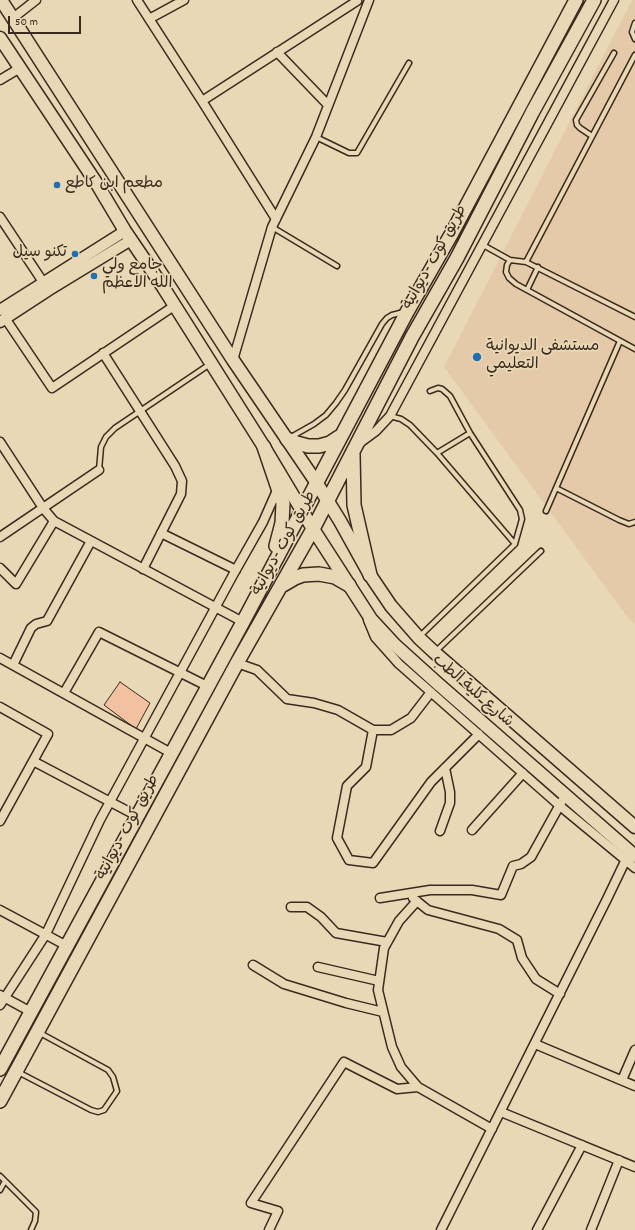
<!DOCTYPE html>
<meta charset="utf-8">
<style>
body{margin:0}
#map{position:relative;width:635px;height:1230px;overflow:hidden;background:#e9d8b5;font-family:Dekko,sans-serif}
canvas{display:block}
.scale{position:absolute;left:8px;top:16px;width:73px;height:18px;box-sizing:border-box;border:2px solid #3b2a1e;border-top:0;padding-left:5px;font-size:12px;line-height:14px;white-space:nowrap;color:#3b2a1e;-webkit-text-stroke:3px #e9d8b5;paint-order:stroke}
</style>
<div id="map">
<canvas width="635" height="1230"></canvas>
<div class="scale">50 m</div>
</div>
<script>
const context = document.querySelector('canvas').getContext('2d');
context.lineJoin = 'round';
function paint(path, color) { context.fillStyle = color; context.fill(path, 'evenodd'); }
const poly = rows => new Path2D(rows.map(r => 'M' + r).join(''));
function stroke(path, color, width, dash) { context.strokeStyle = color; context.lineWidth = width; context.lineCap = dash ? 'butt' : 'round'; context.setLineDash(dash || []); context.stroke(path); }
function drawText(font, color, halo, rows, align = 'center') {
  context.font = font + ' Dekko,"Playpen Sans Arabic",sans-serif'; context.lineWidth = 3.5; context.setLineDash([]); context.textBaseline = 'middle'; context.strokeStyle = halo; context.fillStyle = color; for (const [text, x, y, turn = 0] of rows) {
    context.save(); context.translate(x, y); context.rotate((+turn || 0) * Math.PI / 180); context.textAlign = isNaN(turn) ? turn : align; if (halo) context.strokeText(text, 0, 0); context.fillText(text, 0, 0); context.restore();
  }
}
const built = poly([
 [632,0,635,0,635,624,628,618,444,367]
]);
const building = poly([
 [120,682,150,703,136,729,104,705,120,682]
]);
const service = poly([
 [635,23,632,32,635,39],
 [592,136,580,128,577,125,576,120,614,53],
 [316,137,349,153,357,153,409,63],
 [272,227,337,266],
 [483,245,510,260],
 [526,262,635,55],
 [527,290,538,267],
 [635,317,526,262,510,260,507,265,506,272,509,278,516,284,635,349],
 [390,416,401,419,410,425,437,453,515,544],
 [291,437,314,424,326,415,336,403,345,390,382,324,387,318,392,315,404,312],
 [437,453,470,433],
 [99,470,101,447,106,437,115,428,210,364],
 [556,488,619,520,629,524,635,522],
 [546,511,620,341],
 [419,637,515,544,522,519,520,510,470,433,450,396,442,389,438,388,430,391],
 [435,652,541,551],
 [18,1072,91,1110,98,1112,104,1110,117,1091,113,1077,108,1070,40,1033],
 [0,1176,36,1212,35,1221,31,1230],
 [0,1190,5,1181]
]);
const minor = poly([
 [137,0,202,101,276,219],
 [13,18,36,0],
 [149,19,184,0],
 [277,52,328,105],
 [0,80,20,68],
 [202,101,357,1],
 [0,217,43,282],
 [5,318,52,388,174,306],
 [103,353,175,466,182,481,181,494,143,569],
 [233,360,272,227,316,137,369,0],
 [0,442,43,508,54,521,243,622],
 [361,442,376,431,390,416,614,0],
 [161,533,236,570],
 [0,537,99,470],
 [0,568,16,584,54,521],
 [368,620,375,637,399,664,560,806,635,868],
 [0,658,171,753],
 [237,663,257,670,287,699,314,703,338,710,373,730,391,730,411,718,431,692],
 [13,665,31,628,36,624,47,621,91,541],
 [64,693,99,632,207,686],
 [0,707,48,734,0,821],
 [373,730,366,767,347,786,337,838,349,860,373,863,431,782,479,734],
 [33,761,137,816],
 [472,830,523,773],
 [440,831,450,803,450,792,445,768],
 [380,898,430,890,472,890,501,895,513,866,521,864,531,857,562,801],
 [413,898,428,910,499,929,517,940,522,958,536,979,560,994],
 [417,901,399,921,384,948,378,990,392,1047,401,1067,418,1087,492,1129],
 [291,907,307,907,321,917,336,933,387,942],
 [0,910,67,946],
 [253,965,284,984,346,1003,383,1012],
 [318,967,379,981],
 [0,995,31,1012],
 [0,1005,46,934,100,820,233,575,263,522,278,488],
 [535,1044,635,1086],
 [622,1080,635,1050],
 [501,1112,635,1167],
 [269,1230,278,1211,251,1203,344,1062,397,1089,418,1087],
 [441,1230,607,899,630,851],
 [537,1230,582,1145],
 [591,1230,619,1160]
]);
const tertiary = poly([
 [0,310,125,231],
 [0,322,49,290,131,240]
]);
const secondary = poly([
 [1,0,233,360,316,482,340,521,370,575,391,606,419,638,434,652,635,827],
 [0,38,97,184,125,231,163,287,264,447,313,529,371,619,395,645,436,682,635,856]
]);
const primary = poly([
 [287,439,297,443,308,446,319,446,330,443,339,437],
 [264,447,283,503,282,523,276,546],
 [353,454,354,505,370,575],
 [283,585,295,578,303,575,319,574,335,577,349,585],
 [0,1069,243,622,407,312,452,233,576,0],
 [0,1101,237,663,313,529,412,337,457,258,532,113,594,0]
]);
const markers = [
 [57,185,4,"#1f6fb2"],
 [75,254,4,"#1f6fb2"],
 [94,276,4,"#1f6fb2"],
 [477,357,5,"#1f6fb2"]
];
const poiNames = [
 ["مطعم ابن كاطع",65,185],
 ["تكنو سيل",67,254,"right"],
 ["جامع ولي",102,267],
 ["الله الاعظم",102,285],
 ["مستشفى الديوانية",486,348],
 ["التعليمي",486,366]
];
const streetNames = [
 ["طريق كوت -ديوانية",436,258,-61],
 ["طريق كوت -ديوانية",285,544,-61],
 ["شارع كلية الطب",472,692,41],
 ["طريق كوت -ديوانية",129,828,-62]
];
paint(built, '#e5caa9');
paint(building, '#f2c1a2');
stroke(building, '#3b2a1e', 1);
stroke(service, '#3b2a1e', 7);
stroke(minor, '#3b2a1e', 11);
stroke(tertiary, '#3b2a1e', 13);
stroke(secondary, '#3b2a1e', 15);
stroke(primary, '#3b2a1e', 16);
stroke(service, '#e9d8b5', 4);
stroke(minor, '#e9d8b5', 8);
stroke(tertiary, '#e9d8b5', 10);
stroke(secondary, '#e9d8b5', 12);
stroke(primary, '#e9d8b5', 13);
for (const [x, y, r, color] of markers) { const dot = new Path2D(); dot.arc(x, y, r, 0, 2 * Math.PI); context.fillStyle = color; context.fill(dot); stroke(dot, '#e9d8b5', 1.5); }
drawText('16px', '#3b2a1e', '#e9d8b5', poiNames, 'left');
drawText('16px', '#3b2a1e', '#e9d8b5', streetNames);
</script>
